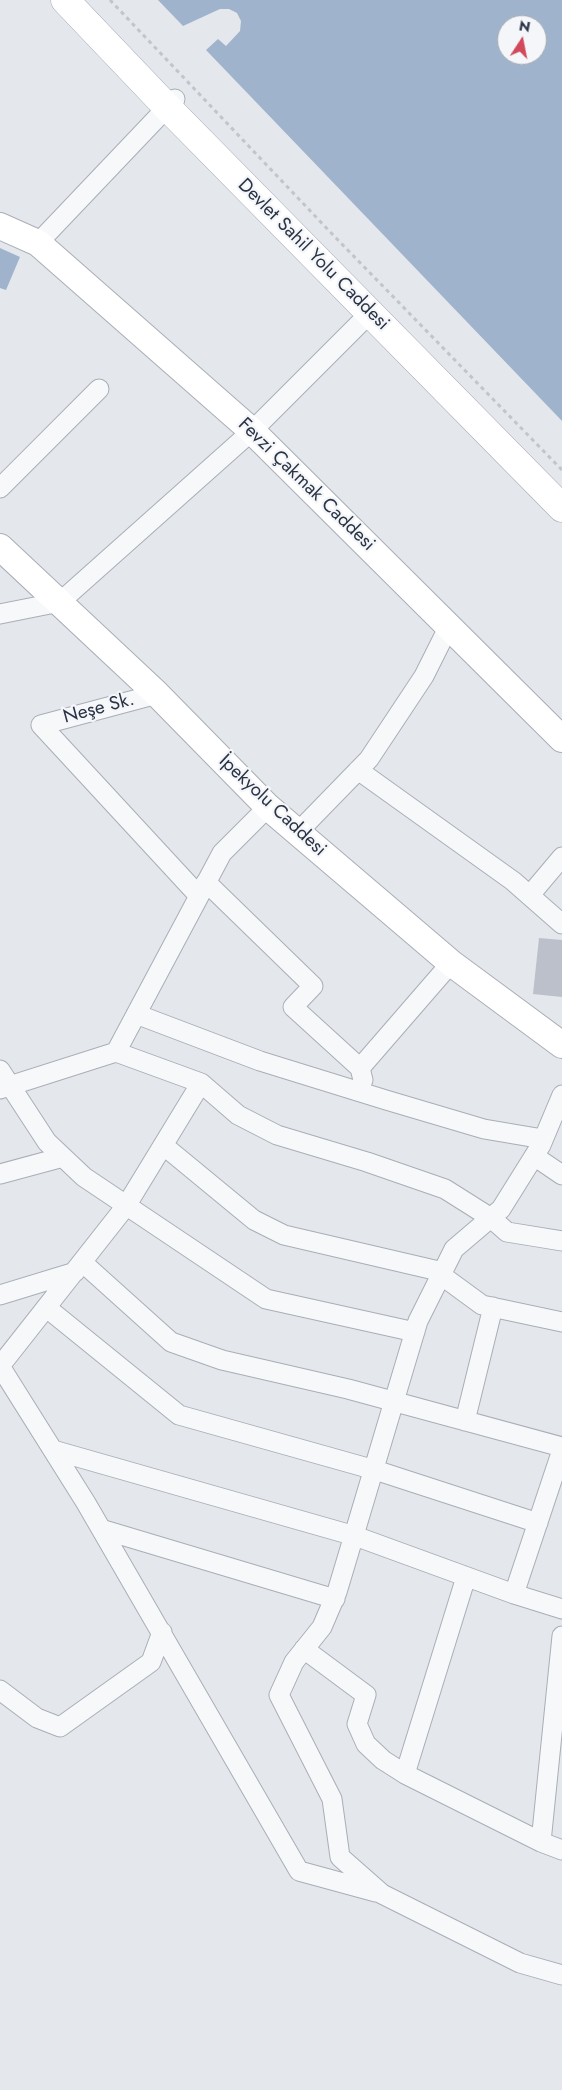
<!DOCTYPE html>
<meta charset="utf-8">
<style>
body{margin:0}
#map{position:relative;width:562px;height:2090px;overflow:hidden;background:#e4e7ec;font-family:Jost,sans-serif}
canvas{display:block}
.north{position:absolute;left:497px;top:15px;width:50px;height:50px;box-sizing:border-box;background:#f4f6f9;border:1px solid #a4a8b1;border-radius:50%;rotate:11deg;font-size:14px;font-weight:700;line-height:20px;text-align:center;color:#2b3445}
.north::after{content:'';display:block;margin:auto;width:18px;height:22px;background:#d1495b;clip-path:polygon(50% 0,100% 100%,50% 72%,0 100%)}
</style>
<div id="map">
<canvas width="562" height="2090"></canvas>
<div class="north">N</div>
</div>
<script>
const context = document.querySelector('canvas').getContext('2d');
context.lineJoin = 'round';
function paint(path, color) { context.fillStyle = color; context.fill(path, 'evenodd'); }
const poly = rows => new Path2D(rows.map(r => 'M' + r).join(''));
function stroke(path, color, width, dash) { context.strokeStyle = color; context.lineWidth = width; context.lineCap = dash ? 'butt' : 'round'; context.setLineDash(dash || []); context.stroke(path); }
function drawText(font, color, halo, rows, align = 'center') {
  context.font = font + ' Jost,sans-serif'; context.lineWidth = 4.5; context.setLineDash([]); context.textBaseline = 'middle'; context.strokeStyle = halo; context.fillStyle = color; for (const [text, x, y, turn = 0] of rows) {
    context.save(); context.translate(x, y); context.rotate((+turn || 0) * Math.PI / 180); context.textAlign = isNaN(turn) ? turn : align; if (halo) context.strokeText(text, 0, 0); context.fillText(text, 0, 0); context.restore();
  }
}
const water = poly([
 [158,0,562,0,562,421,206,50,218,39,226,46,240,31,241,21,237,13,229,9,220,9,183,26],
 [507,25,537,25,537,55,507,55],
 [0,248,20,257,6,290,0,288]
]);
const building = poly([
 [539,938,562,940,562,997,533,994]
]);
const path = poly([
 [110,0,335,237,562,470]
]);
const street = poly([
 [38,243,175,99],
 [0,488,99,389],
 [0,614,60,602,252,431,370,313],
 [157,694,41,725,199,896],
 [358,770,513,881,562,924],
 [298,832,369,759,424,676,449,626],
 [206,882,313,986,293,1007,360,1068],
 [530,895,562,857],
 [136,1014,260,1061,386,1100,484,1129,543,1139],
 [116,1052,201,1083,238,1115,277,1135,367,1162,445,1189,491,1218,507,1232,562,1241],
 [0,1070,47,1142,84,1177,266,1299,415,1332],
 [363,1080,360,1068,451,963],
 [201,1083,126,1206,0,1366,86,1503,299,1871,376,1892],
 [0,1089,116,1052,222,853,268,807],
 [562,1095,541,1145,501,1209,454,1249,418,1321,337,1592,322,1627,294,1662,279,1695,332,1799,340,1857,382,1894,520,1963,562,1975],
 [163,1145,254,1220,284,1235,443,1272],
 [534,1156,562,1175],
 [0,1174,63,1157],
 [82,1262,171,1342,222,1360,348,1389,562,1447],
 [441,1275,482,1305,562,1322],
 [0,1295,75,1272],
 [47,1308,179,1415,375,1470,538,1523],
 [465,1421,493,1307],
 [53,1450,355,1536,514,1594,562,1609],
 [101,1529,335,1599],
 [466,1577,405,1774,541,1842,562,1850],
 [514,1594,562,1450],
 [304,1649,366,1695,357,1724,366,1744,383,1760,405,1774],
 [0,1690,37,1718,60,1727,151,1662,162,1632],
 [541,1842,562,1636]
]);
const secondary = poly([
 [0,226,38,243,252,431,562,739],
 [0,547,157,694,268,807,451,963,562,1045]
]);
const primary = poly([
 [65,0,167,107,562,508]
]);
const streetNames = [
 ["Devlet Sahil Yolu Caddesi",313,255,45],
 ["Fevzi Çakmak Caddesi",306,485,44],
 ["Neşe Sk.",99,709,-15],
 ["İpekyolu Caddesi",272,806,43]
];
paint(water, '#9fb4cc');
paint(building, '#bbc0ca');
stroke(street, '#a9aeb7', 21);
stroke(secondary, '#a9aeb7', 28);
stroke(primary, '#a3abb8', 29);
stroke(path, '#c2c5cb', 3, [4, 4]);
stroke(street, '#f7f8fa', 19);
stroke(secondary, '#fff', 26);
stroke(primary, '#fff', 28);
drawText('19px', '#2b3445', '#f4f6f9', streetNames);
</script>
